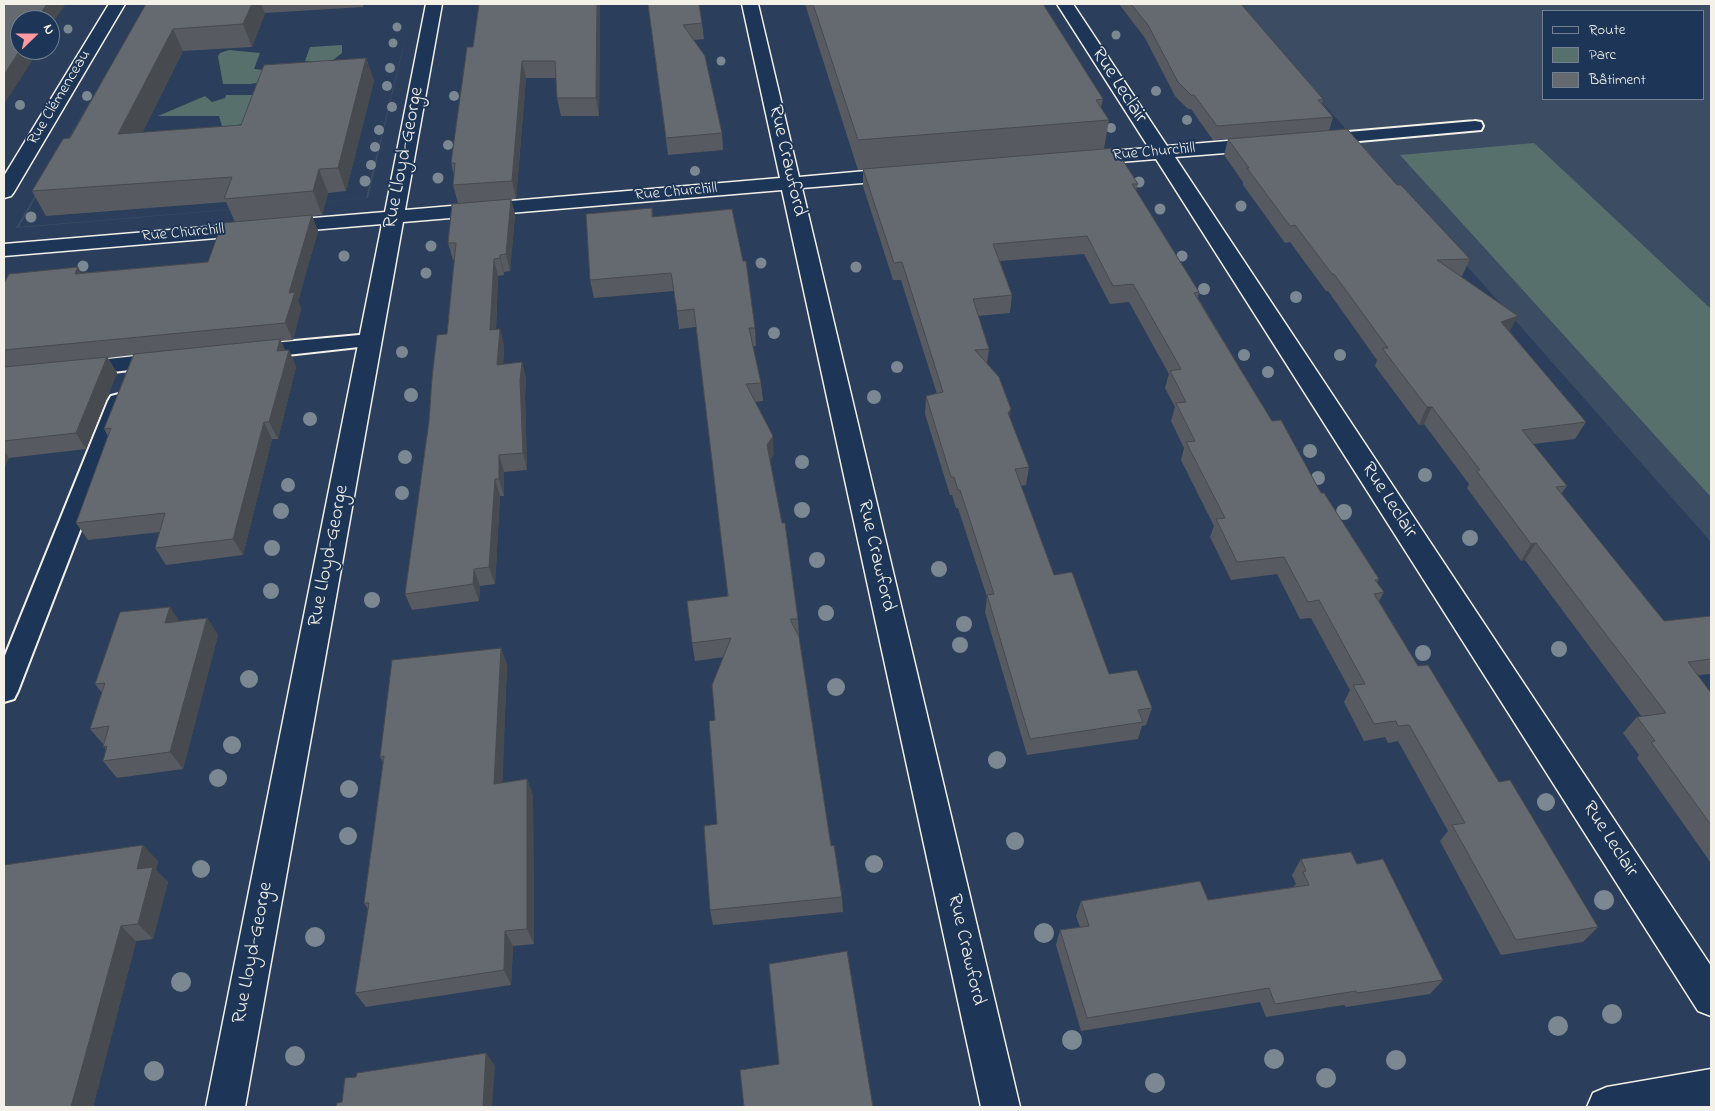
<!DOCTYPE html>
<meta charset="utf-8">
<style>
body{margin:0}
#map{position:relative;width:1715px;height:1111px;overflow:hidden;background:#2b3f5c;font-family:"Indie Flower",sans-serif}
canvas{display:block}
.frame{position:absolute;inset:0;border:5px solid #f4f1e8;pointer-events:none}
.legend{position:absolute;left:1542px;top:10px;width:162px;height:90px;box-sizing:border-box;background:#1d3557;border:1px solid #738091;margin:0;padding:6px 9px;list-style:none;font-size:15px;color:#f4f1e8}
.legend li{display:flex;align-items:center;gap:10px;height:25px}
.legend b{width:25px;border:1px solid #738091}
.north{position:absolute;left:10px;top:10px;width:50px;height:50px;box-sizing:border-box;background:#1d3557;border:1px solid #738091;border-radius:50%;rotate:68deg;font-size:14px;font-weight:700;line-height:20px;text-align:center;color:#f4f1e8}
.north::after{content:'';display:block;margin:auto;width:18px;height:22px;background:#ff9aa2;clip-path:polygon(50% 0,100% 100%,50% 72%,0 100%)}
</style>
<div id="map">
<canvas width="1715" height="1111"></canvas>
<div class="frame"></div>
<ul class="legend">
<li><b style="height:6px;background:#1d3557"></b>Route</li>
<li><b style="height:14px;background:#58706c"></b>Parc</li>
<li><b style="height:14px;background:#656970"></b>Bâtiment</li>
</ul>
<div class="north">N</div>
</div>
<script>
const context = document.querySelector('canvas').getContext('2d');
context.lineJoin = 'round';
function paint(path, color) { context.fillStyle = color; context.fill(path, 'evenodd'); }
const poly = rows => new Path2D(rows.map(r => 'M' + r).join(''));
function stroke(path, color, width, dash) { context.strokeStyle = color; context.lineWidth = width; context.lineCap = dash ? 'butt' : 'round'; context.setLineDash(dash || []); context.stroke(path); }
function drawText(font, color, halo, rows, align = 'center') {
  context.font = font + ' "Indie Flower",sans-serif'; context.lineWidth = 4; context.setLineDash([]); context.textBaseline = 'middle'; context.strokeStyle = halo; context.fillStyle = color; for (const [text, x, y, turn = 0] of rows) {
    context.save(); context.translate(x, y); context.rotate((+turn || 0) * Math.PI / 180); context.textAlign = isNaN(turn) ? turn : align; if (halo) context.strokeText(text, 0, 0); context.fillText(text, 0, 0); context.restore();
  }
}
const built = poly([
 [1235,4,1711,4,1711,542,1368,154],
 [1544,11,1704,11,1704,99,1544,99],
 [410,18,368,198,16,228,97,89,19,227,366,198]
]);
const green = poly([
 [342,45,342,53,333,60,321,62,305,61,310,47],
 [229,50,260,53,254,69,265,70,262,82,250,84,223,84,218,56,220,53],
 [226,95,257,95,254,118,234,127,225,127,222,126,219,116,158,116,205,96,212,102,225,98],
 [1534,143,1711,309,1711,497,1400,155]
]);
const service = poly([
 [1475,121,1481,122,1483,126,1481,130,1348,142,1342,141,1340,137,1342,133,1348,132,1475,121],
 [370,334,377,335,380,340,377,345,251,359,244,357,240,352,244,347,251,345,370,334],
 [164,353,172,355,175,360,172,365,79,376,71,374,68,369,71,364,79,362,164,353],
 [119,394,127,396,130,401,18,691,14,699,4,702,4,658,108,401,111,396,119,394]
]);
const minor = poly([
 [109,4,125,4,14,192,11,196,4,198,4,176,109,4],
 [426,4,442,4,405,210,780,178,742,4,758,4,799,177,899,168,906,170,909,174,906,178,899,180,802,188,1020,1107,981,1107,782,190,403,222,245,1107,206,1107,382,224,4,256,4,244,385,212,426,4],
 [1057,4,1073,4,1167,146,1263,138,1270,140,1272,144,1270,148,1263,150,1175,157,1711,966,1711,1016,1698,1011,1156,159,1084,165,1077,163,1074,159,1077,155,1084,153,1149,148,1057,4],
 [1711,1069,1711,1107,1587,1107,1593,1093,1607,1087,1711,1069]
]);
const trees = [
 [397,27,4.5],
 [68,29,4.5],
 [1116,35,4.5],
 [393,43,4.5],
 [721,61,4.5],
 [390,68,5],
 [387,86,5],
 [1156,91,5],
 [87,96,5],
 [454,96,5],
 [20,105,5],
 [392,107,5],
 [1187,120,5],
 [1111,128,5],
 [379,130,5],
 [448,145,5],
 [375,147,5],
 [371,165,5],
 [695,171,5],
 [438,178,5.5],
 [365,181,5.5],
 [1139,182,5.5],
 [1241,206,5.5],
 [1160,209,5.5],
 [31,217,5.5],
 [431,246,5.5],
 [344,256,5.5],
 [1182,256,5.5],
 [761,263,5.5],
 [83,266,5.5],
 [856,267,5.5],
 [426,273,5.5],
 [1204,289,6],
 [1296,297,6],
 [774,333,6],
 [402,352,6],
 [1244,355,6],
 [1340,355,6],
 [897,367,6],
 [1268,372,6],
 [411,395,7],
 [874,397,7],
 [310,419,7],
 [1310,451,7],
 [405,457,7],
 [802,462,7],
 [1425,475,7],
 [1318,478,7],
 [288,485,7],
 [402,493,7],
 [802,510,8],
 [281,511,8],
 [1344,512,8],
 [1470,538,8],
 [272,548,8],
 [817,560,8],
 [939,569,8],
 [271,591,8],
 [372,600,8],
 [826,613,8],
 [964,624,8],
 [960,645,8],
 [1559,649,8],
 [1423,653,8],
 [249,679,9],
 [836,687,9],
 [232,745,9],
 [997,760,9],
 [218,778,9],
 [349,789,9],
 [1546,802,9],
 [348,836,9],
 [1015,841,9],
 [874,864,9],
 [201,869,9],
 [1604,900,10],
 [1044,933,10],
 [315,937,10],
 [181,982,10],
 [1612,1014,10],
 [1558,1026,10],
 [1072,1040,10],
 [295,1056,10],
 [1274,1059,10],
 [1396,1060,10],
 [154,1071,10],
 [1326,1078,10],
 [1155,1083,10]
];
const wall = poly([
 [146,4,364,4,363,7,265,13,252,47,183,51,142,133,241,125,366,58,374,81,346,191,328,193,322,215,312,216,318,231,298,301,301,309,293,340,281,341,285,350,289,350,296,367,278,439,272,439,243,555,166,565,155,548,160,532,88,540,76,523,108,436,104,429,133,355,108,358,117,373,86,449,9,458,4,468,4,283,81,273,208,262,235,222,226,202,46,216,32,191,70,138],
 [479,4,600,4,599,116,561,116,557,98,556,78,526,78,516,199,511,199,515,215,510,271,504,272,504,275,498,276,496,330,500,329,504,346,503,364,522,362,526,379,525,397,527,470,504,472,504,496,500,496,495,584,480,586,479,601,412,610,405,594,447,334,454,260,453,260,448,243,458,203,453,185,454,175,451,163,473,47],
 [648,4,702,23,704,39,694,40,722,133,723,150,668,155],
 [805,4,1043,4,1103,99,1101,108,1109,120,1104,149,1138,184,1136,191,1199,292,1198,298,1256,395,1272,421,1379,579,1377,582,1384,592,1379,601,1418,666,1499,782,1598,927,1583,942,1501,955,1440,841,1448,831,1398,741,1388,743,1385,737,1364,741,1344,702,1350,690,1311,618,1300,619,1277,574,1231,580,1210,537,1214,526,1181,460,1184,448,1171,421,1175,407,1165,388,1169,374,1129,302,1110,304,1084,254,1000,261,1012,295,1010,313,978,316,989,349,987,363,1029,467,1026,485,1021,486,1054,575,1109,674,1152,708,1146,725,1142,726,1138,739,1027,755,985,612,987,597,958,508,956,508,952,495,950,495,925,414,926,396,937,394,901,280,893,280,863,186,863,170,858,170],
 [1119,4,1241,4,1323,99,1322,103,1333,117,1329,131,1397,185,1470,259,1462,276,1460,276,1510,332,1586,422,1575,439,1533,444,1567,486,1561,494,1664,621,1711,616,1711,674,1698,675,1711,693,1711,863,1637,758,1639,755,1623,733,1637,717,1642,717,1525,560,1521,561,1467,488,1469,484,1424,424,1419,425,1375,366,1377,360,1328,291,1326,291,1290,242,1285,243,1243,185,1243,182,1224,155,1228,139,1213,140,1191,109,1188,109,1175,96,1145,38],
 [652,208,653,217,755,328,756,346,753,346,761,383,763,401,755,402,774,454,770,460,798,619,799,636,831,846,842,897,843,912,713,925,710,910,717,824,715,720,724,657,695,661,692,643,728,596,696,327,679,329,674,291,594,298,590,280],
 [207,618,218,635,183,769,117,778,103,761,106,750,104,745,90,729,102,693,95,684,179,621],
 [501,648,507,665,502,783,527,779,533,796,534,944,513,946,511,985,366,1007,355,993,368,909,364,903,383,762,380,757],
 [1301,859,1357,864,1443,980,1430,994,1346,1007,1344,1005,1266,1017,1260,1002,1081,1031,1056,945,1060,930,1080,927,1076,916,1081,901,1208,900,1293,887,1296,884,1292,875],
 [158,861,156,870,168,882,153,939,136,941,93,1107,4,1107]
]);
const shadedWall = poly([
 [47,4,66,4,50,26,50,20,36,20],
 [252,4,261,4,265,13,252,47,243,24],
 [597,4,600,4,599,116,596,98],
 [173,29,183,51,130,158,118,134],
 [20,42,20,50,34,50,30,56,32,61,5,103,4,101,4,75,17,45],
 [366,58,374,81,346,191,338,168],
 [522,61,526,78,516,199,512,181],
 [319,169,328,193,322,215,313,191],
 [511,199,515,215,510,271,506,254],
 [312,215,318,231,298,301,301,309,293,340,285,323,289,293],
 [500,255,504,272,504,275,500,258],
 [494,259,498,276,495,347,490,330],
 [78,267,87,283,75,274],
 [1518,316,1509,333,1501,322],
 [500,329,504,346,502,382,497,365],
 [280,339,287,355,289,350,296,367,278,439,269,422,277,351],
 [107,357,117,373,86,449,76,433],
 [522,362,526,379,525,397,527,470,523,453,520,380],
 [1427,407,1432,407,1424,424,1419,425],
 [1011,409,1009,427,1008,413],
 [264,422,272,439,243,555,233,539],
 [773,436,774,454,769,463,767,445],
 [4,451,9,458,4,468],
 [499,455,504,472,504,496,499,479],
 [495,479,500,496,495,584,489,567],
 [1536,543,1525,560,1521,561,1531,544],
 [474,569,480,586,479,601,473,584],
 [170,607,182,625,165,623],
 [207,618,218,635,183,769,170,752],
 [501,648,507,665,502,800,494,784],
 [527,779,533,796,534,944,527,929],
 [143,845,158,861,156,870,168,882,153,939,138,924,137,869],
 [121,926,136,941,93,1107,71,1107],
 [505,931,513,946,511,985,504,970],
 [486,1053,495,1066,492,1107,483,1107]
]);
const building = poly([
 [4,4,47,4,36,20,20,20,20,42,17,45,20,45,20,50,4,75,4,4],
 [146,4,252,4,243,24,173,29,118,134,241,125,264,65,366,58,338,168,319,169,313,191,224,199,232,177,32,191,63,139,70,138,146,4],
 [479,4,597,4,596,98,557,98,555,61,522,61,512,181,453,185,455,163,451,163,467,47,473,47,479,4],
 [648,4,699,4,702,23,683,25,705,56,722,133,666,138,648,4],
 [813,4,1043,4,1103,99,1096,100,1109,120,858,140,813,4],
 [1131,4,1241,4,1323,99,1318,100,1333,117,1217,126,1194,95,1191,95,1178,82,1148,25,1131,4],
 [1347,129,1397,185,1401,185,1470,259,1437,260,1518,316,1501,322,1586,422,1522,430,1567,486,1556,487,1664,621,1711,616,1711,659,1688,662,1711,693,1711,825,1651,742,1655,741,1637,717,1666,713,1536,543,1531,544,1476,470,1480,470,1432,407,1427,407,1382,348,1388,348,1334,274,1332,274,1295,225,1290,226,1247,168,1249,168,1228,139,1347,129],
 [1115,148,1138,184,1132,184,1199,292,1194,293,1256,395,1272,421,1281,420,1321,493,1324,493,1379,579,1375,580,1384,592,1374,594,1418,666,1428,665,1499,782,1510,780,1598,927,1516,940,1452,825,1465,823,1409,725,1398,726,1396,721,1374,724,1353,685,1365,684,1319,600,1308,602,1284,557,1237,562,1216,519,1225,518,1186,442,1195,441,1176,403,1186,402,1170,371,1181,369,1133,284,1113,286,1087,236,993,244,1012,295,973,299,989,349,975,350,999,377,1011,409,1008,413,1029,467,1015,469,1054,575,1072,572,1109,674,1137,670,1152,708,1138,710,1143,722,1030,739,987,595,994,594,960,490,958,490,954,477,951,477,926,396,943,392,902,262,894,263,863,169,1115,148],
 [511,199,506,254,500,255,500,258,494,259,490,330,500,329,497,365,522,362,520,380,523,453,499,455,499,479,495,479,489,567,474,569,473,584,405,594,429,421,432,378,437,335,447,334,456,243,448,243,452,204,511,199],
 [652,208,652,217,732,209,743,261,746,261,755,328,749,328,761,383,746,384,773,436,767,445,782,523,785,523,798,619,790,619,799,637,831,846,834,845,842,897,710,910,704,826,717,824,709,721,715,720,712,685,731,638,692,643,687,601,728,596,694,309,677,311,671,273,590,280,586,214,652,208],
 [312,215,289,293,295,292,285,323,4,350,4,283,9,274,78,267,75,274,208,262,222,223,312,215],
 [280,339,277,351,289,350,269,422,264,422,233,539,155,548,165,513,76,523,111,428,104,429,134,354,280,339],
 [107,357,76,433,4,441,4,367,107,357],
 [170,607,165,623,207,618,170,752,103,761,107,746,103,747,109,726,90,729,105,683,95,684,120,612,170,607],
 [501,648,494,784,527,779,527,929,505,931,504,970,355,993,369,903,364,903,384,756,380,757,392,660,501,648],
 [143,845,137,869,153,867,138,924,121,926,71,1107,4,1107,4,865,143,845],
 [1351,852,1357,864,1383,859,1443,980,1357,993,1356,991,1275,1004,1269,988,1087,1018,1060,930,1089,926,1081,901,1200,881,1208,900,1309,885,1303,872,1306,871,1301,859,1351,852],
 [847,951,873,1107,744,1107,740,1070,779,1064,769,964,847,951],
 [486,1053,483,1107,336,1107,337,1103,342,1102,345,1078,356,1077,357,1073,486,1053]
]);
const farStreetnames = [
 ["Rue Clémenceau",60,98,-59],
 ["Rue Churchill",1154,153,-5],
 ["Rue Churchill",676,193,-5],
 ["Rue Churchill",183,234,-5]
];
const streetNames = [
 ["Rue Leclair",1118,86,57],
 ["Rue Lloyd-George",405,158,-79],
 ["Rue Crawford",786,161,77],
 ["Rue Leclair",1388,501,57],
 ["Rue Lloyd-George",330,556,-79],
 ["Rue Crawford",875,556,77],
 ["Rue Leclair",1609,840,57],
 ["Rue Crawford",965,950,77],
 ["Rue Lloyd-George",254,953,-79]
];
paint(built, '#3c4c62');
paint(green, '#58706c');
stroke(service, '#f4f1e8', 4);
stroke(minor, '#f4f1e8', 3);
paint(service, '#1d3557');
paint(minor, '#1d3557');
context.fillStyle = '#7b8891';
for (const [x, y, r] of trees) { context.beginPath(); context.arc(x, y, r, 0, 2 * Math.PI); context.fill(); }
paint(wall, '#575a60');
paint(shadedWall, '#474a4e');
paint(building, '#656970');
stroke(building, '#474a4e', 1);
drawText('16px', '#f4f1e8', '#1d3557', farStreetnames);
drawText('20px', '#f4f1e8', '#1d3557', streetNames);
</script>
